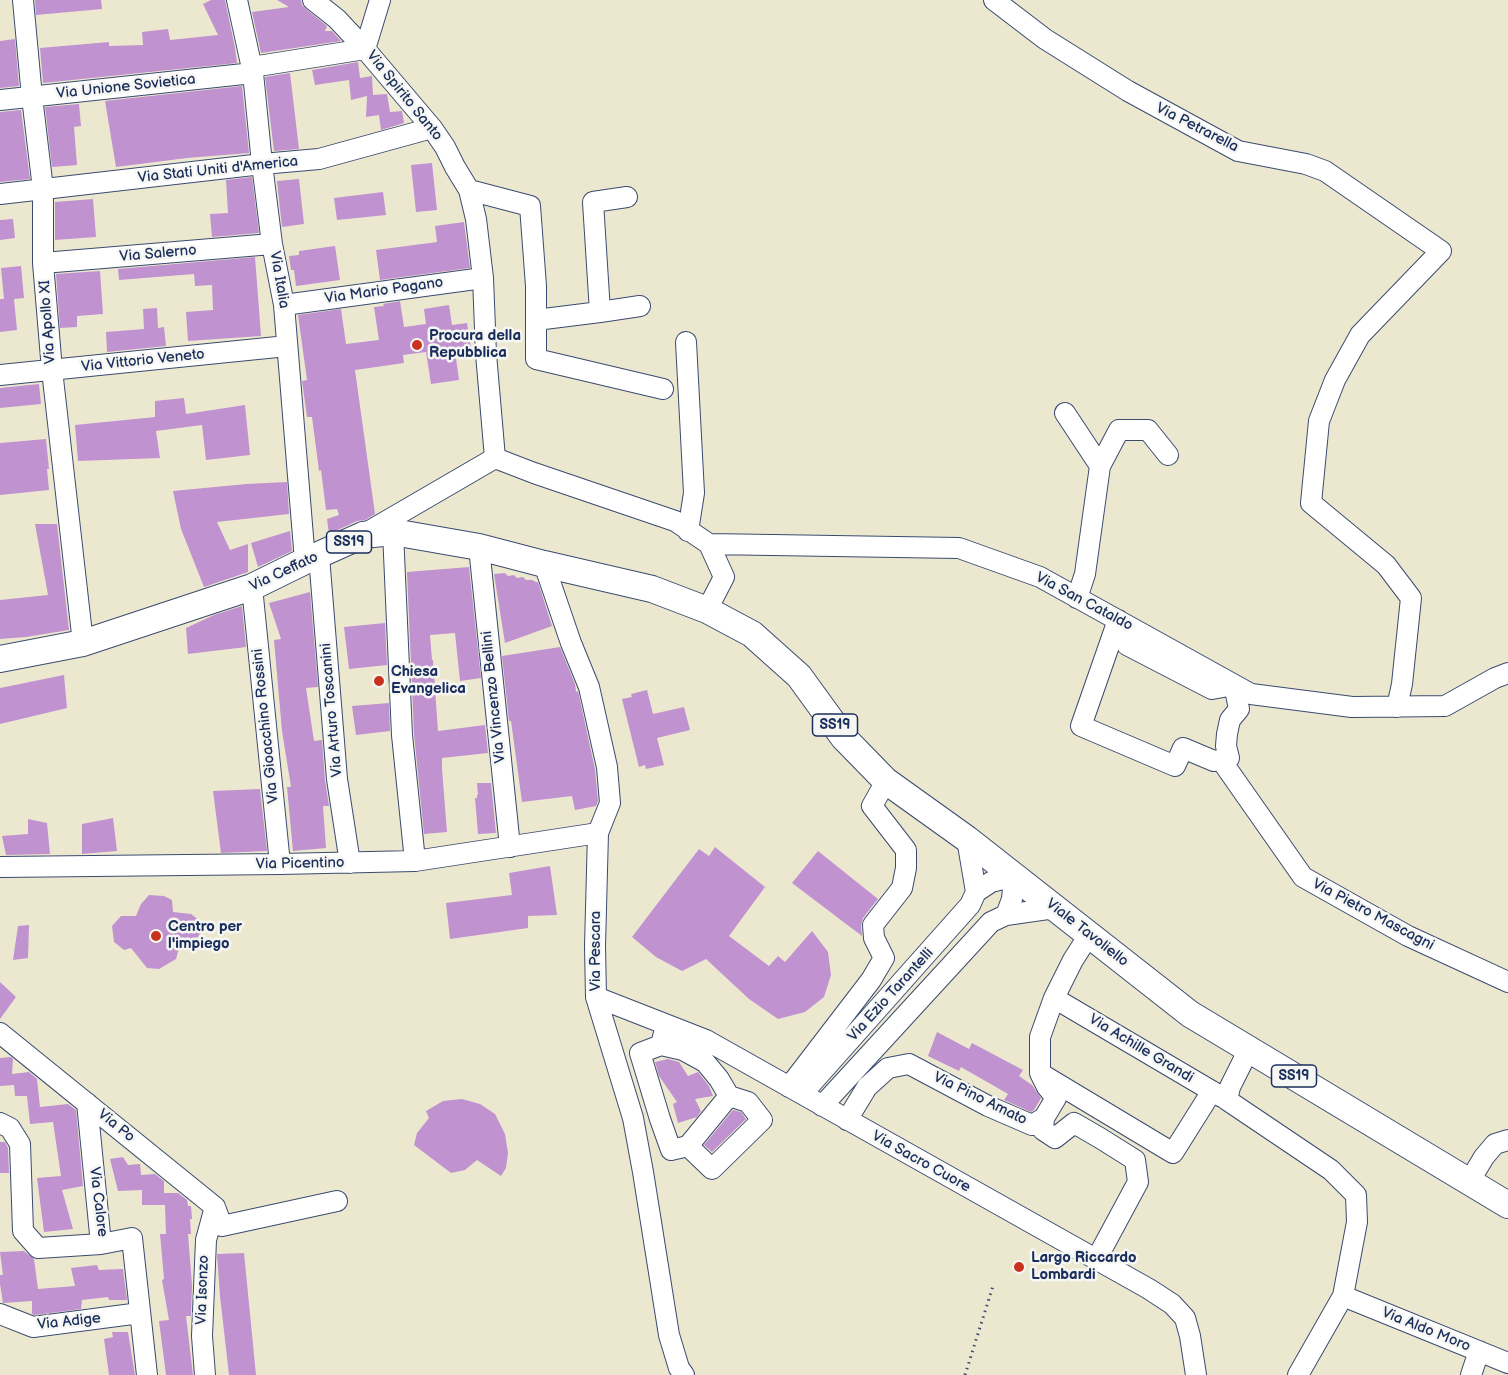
<!DOCTYPE html>
<style>
body{margin:0}
canvas{display:block;background:#ece8d0}
</style>
<canvas width="1508" height="1375"></canvas>
<script>
const context = document.querySelector('canvas').getContext('2d');
context.lineJoin = 'round';
function paint(path, color) { context.fillStyle = color; context.fill(path, 'evenodd'); }
const poly = rows => new Path2D(rows.map(r => 'M' + r).join(''));
function stroke(path, color, width, dash) { context.strokeStyle = color; context.lineWidth = width; context.lineCap = dash ? 'butt' : 'round'; context.setLineDash(dash || []); context.stroke(path); }
function drawText(font, color, halo, rows, align = 'center') {
  context.font = font + ' "Balsamiq Sans",sans-serif'; context.lineWidth = 5; context.setLineDash([]); context.textBaseline = 'middle'; context.strokeStyle = halo; context.fillStyle = color; for (const [text, x, y, turn = 0] of rows) {
    context.save(); context.translate(x, y); context.rotate((+turn || 0) * Math.PI / 180); context.textAlign = isNaN(turn) ? turn : align; if (halo) context.strokeText(text, 0, 0); context.fillText(text, 0, 0); context.restore();
  }
}
const building = poly([
 [35,0,101,0,102,9,36,15],
 [211,0,225,0,235,48,237,63,43,83,40,48,109,42,109,46,143,45,142,32,168,29,170,40,218,35,203,4],
 [277,0,301,0,302,5,306,9,327,26,325,31,332,31,341,41,261,53,252,12,289,7],
 [15,39,19,86,0,88,0,41],
 [358,62,360,78,372,76,373,95,387,94,390,112,402,111,404,123,381,130,379,115,366,117,367,96,351,100,349,80,315,85,312,70],
 [290,73,299,149,274,151,265,77],
 [242,86,249,153,187,158,116,167,105,101],
 [79,104,81,126,74,127,77,165,52,167,45,107],
 [21,110,30,179,0,182,0,112],
 [432,163,437,210,416,212,411,165],
 [252,177,259,233,212,237,210,214,228,213,226,180],
 [299,179,304,224,282,227,277,181],
 [383,192,386,215,337,220,334,198],
 [93,199,96,237,55,240,55,202],
 [13,219,15,238,0,240,0,220],
 [464,222,470,268,380,280,376,250,437,242,435,226],
 [335,246,340,280,296,286,294,270,291,270,289,256,299,255,299,251],
 [255,257,261,336,188,341,186,312,213,310,212,285,195,286,194,274,119,280,118,269],
 [21,266,24,298,14,299,17,330,0,332,0,299,4,299,1,268],
 [100,271,103,314,77,316,77,327,60,328,56,274],
 [400,301,404,327,426,324,424,309,449,305,452,325,467,323,471,348,455,351,459,380,431,384,426,352,403,355,404,363,355,370,375,514,365,520,357,521,329,534,327,519,339,515,337,509,326,510,321,470,319,471,312,417,307,417,302,381,307,380,298,315,341,309,346,344,379,340,374,307,384,306,383,304],
 [157,308,158,328,164,327,166,346,107,352,106,332,144,329,143,309],
 [39,384,41,404,0,408,0,388],
 [184,398,186,414,245,405,250,455,206,460,202,425,156,431,160,458,78,461,75,425,155,417,155,401],
 [46,439,49,469,47,469,49,490,0,495,0,443],
 [287,482,289,514,217,522,230,550,248,544,248,572,204,587,181,529,173,491,246,484],
 [35,524,57,524,69,630,26,637,0,639,0,600,48,595],
 [290,531,292,551,258,567,251,543],
 [469,567,481,678,460,681,455,633,430,635,432,660,433,660,438,731,485,725,488,753,442,758,442,769,447,832,424,834,414,734,407,572],
 [505,573,508,576,514,575,517,578,523,577,526,580,532,580,536,582,538,582,552,626,505,643,494,574],
 [310,592,318,687,306,688,314,741,322,740,325,780,329,806,323,806,326,848,293,851,287,787,291,787,282,731,274,640,281,639,269,603],
 [242,606,246,647,188,654,186,628,214,615],
 [385,623,387,665,349,669,344,627],
 [560,647,575,684,576,692,578,691,595,769,598,801,596,806,575,810,572,796,522,802,511,721,509,721,502,656],
 [64,675,67,708,0,724,0,688],
 [647,690,653,714,684,707,690,730,657,738,664,765,646,769,645,765,639,767,622,699,632,697,631,694],
 [389,703,390,731,356,735,352,706],
 [477,783,491,783,496,833,478,834,475,798,477,798,477,795,478,795],
 [260,789,267,851,221,853,213,791],
 [113,818,117,851,82,854,82,824],
 [28,819,47,823,50,854,6,855,2,836,28,834],
 [715,847,765,887,729,936,769,966,778,956,785,962,812,931,828,952,831,975,824,997,805,1012,778,1019,749,999,706,959,682,971,656,957,632,937,699,849,709,856],
 [818,851,878,899,863,918,861,926,862,936,792,883],
 [550,866,557,915,528,916,528,928,450,939,446,903,512,895,509,873],
 [149,895,164,896,172,900,173,912,191,914,200,921,202,931,191,947,179,948,176,959,159,969,147,968,131,948,124,950,114,942,112,926,121,916,136,916,141,904],
 [29,925,28,958,13,960,18,926],
 [0,982,16,997,0,1019],
 [937,1032,969,1049,972,1043,1023,1070,1019,1076,1032,1085,1041,1098,1034,1110,1031,1112,1004,1100,1008,1094,961,1067,959,1071,928,1056],
 [11,1057,13,1059,12,1074,29,1072,37,1079,40,1107,68,1104,76,1110,83,1186,62,1190,73,1229,44,1232,37,1178,61,1176,53,1122,30,1124,27,1096,15,1096,14,1085,0,1086,0,1058],
 [668,1059,679,1062,688,1076,698,1072,709,1086,713,1096,695,1099,701,1111,697,1117,678,1123,673,1104,677,1102,659,1076,655,1062],
 [462,1099,480,1104,495,1114,505,1134,508,1153,506,1168,501,1176,477,1160,465,1170,451,1173,414,1145,417,1133,429,1118,426,1111,443,1101],
 [733,1110,741,1112,746,1119,712,1152,704,1145],
 [0,1142,5,1142,8,1148,9,1173,0,1173],
 [123,1157,128,1165,140,1164,141,1175,155,1174,164,1181,164,1193,178,1193,187,1200,188,1206,191,1206,192,1219,190,1219,191,1234,188,1234,192,1285,191,1316,186,1316,193,1375,166,1375,159,1321,169,1320,162,1280,164,1279,160,1234,166,1234,165,1205,142,1205,142,1190,118,1191,110,1159],
 [24,1251,34,1259,38,1289,75,1286,71,1268,97,1265,99,1270,123,1269,127,1300,109,1300,108,1297,82,1300,81,1309,35,1315,32,1314,32,1301,3,1303,0,1284,0,1275,3,1275,0,1252],
 [244,1253,256,1375,229,1375,220,1296,217,1254],
 [112,1332,128,1332,135,1375,109,1375,104,1339,113,1337]
]);
const path = poly([
 [965,1375,993,1286]
]);
const minor = poly([
 [23,0,32,97,43,189,43,263,52,370,83,643],
 [237,0,253,73,262,164,272,244,284,305,305,561],
 [313,0,337,19,365,49,432,128,445,147,455,167,469,190,476,219,483,278,486,354,495,458],
 [994,0,1045,39,1128,91,1238,151,1306,164,1325,171,1441,251,1360,335,1335,380,1319,421,1311,503,1386,565,1411,598,1402,684,1397,707],
 [252,67,365,49,380,0],
 [0,100,253,73],
 [469,190,530,206,536,286,536,359,663,389],
 [0,194,262,164,319,159,432,128],
 [43,263,272,244],
 [284,305,483,278],
 [600,312,593,202,627,197],
 [536,320,600,312,640,306],
 [686,342,694,493,688,531],
 [0,375,287,346],
 [1065,413,1100,466],
 [393,532,402,735,415,861],
 [366,533,495,458,534,473,675,521,709,544],
 [709,544,959,548,1040,577,1251,694,1352,707,1445,706,1495,678,1508,673],
 [479,547,510,847],
 [319,556,337,779,350,863],
 [544,564,571,643,589,687,607,767,610,803,598,833,595,946,596,997,633,1118,643,1172,669,1335,679,1368,684,1375],
 [252,587,280,864],
 [1077,598,1085,574,1100,466,1119,430,1148,430,1168,455],
 [707,610,724,577,709,544],
 [1118,620,1127,645,1212,689,1234,685,1239,709,1230,720,1227,734,1226,746,1229,758,1214,761,1183,748,1175,766,1081,726,1118,620],
 [1221,760,1303,877,1408,936,1508,982],
 [967,839,976,892],
 [0,867,280,864,415,861,598,833],
 [596,997,706,1040,1149,1289,1172,1304,1185,1318,1190,1336,1196,1375],
 [1054,998,1222,1097],
 [0,1033,215,1207,222,1226,337,1201],
 [661,1045,683,1050,705,1062,719,1079,729,1096,748,1102,762,1120,712,1169,688,1146,671,1150,660,1119,640,1053,661,1045,666,1025],
 [1249,1049,1230,1087,1227,1100,1331,1170,1356,1195,1357,1222,1343,1296,1298,1375],
 [1043,1075,1173,1153,1212,1091],
 [789,1087,871,980,884,958,874,938,873,925,902,888,906,868,906,850,872,806,886,781],
 [802,1094,970,905,976,892,991,882,1014,876,1012,899,1006,915],
 [87,1103,101,1244],
 [822,1106,991,922,1006,915,1055,908],
 [1044,1118,1043,1130,1055,1138,1074,1123,1100,1138,1135,1160,1138,1182,1096,1260],
 [847,1120,867,1087,888,1068,909,1064,988,1106,1032,1125,1044,1118,1056,1098,1047,1087,1040,1073,1040,1037,1054,998,1073,960,1089,935],
 [0,1123,10,1128,20,1144,23,1231,38,1248,101,1244,132,1238,147,1375],
 [688,1146,729,1096],
 [1469,1182,1484,1157,1495,1144,1508,1140],
 [1343,1296,1508,1363],
 [0,1314,33,1327,140,1313],
 [205,1375,202,1336,206,1240,215,1207],
 [1471,1375,1479,1351]
]);
const major = poly([
 [0,659,83,643,252,587,305,561,363,535,393,532,479,547,544,564,652,589,707,610,752,634,799,676,844,738,886,781,967,839,1190,1014,1508,1205]
]);
const markers = [
 [417,345,6,"#c8321e"],
 [379,681,6,"#c8321e"],
 [156,936,6,"#c8321e"],
 [1019,1267,6,"#c8321e"]
];
const shields = [
 [349,542,45],
 [835,725,45],
 [1294,1076,45]
];
const shieldNames = [
 ["SS19",349,542],
 ["SS19",835,725],
 ["SS19",1294,1076]
];
const streetNames = [
 ["Via Unione Sovietica",126,87,-6],
 ["Via Spirito Santo",404,96,51],
 ["Via Petrarella",1197,128,27],
 ["Via Stati Uniti d'America",218,170,-6],
 ["Via Salerno",158,254,-5],
 ["Via Italia",279,280,80],
 ["Via Mario Pagano",384,291,-8],
 ["Via Apollo XI",48,322,-94],
 ["Via Vittorio Veneto",143,361,-6],
 ["Via Ceffato",284,572,-25],
 ["Via San Cataldo",1084,602,28],
 ["Via Vincenzo Bellini",494,697,-96],
 ["Via Arturo Toscanini",332,710,-95],
 ["Via Gioacchino Rossini",266,726,-96],
 ["Via Picentino",300,864,-1],
 ["Via Pietro Mascagni",1373,915,28],
 ["Viale Tavoliello",1087,933,38],
 ["Via Pescara",596,951,-90],
 ["Via Ezio Tarantelli",891,995,-48],
 ["Via Achille Grandi",1141,1049,31],
 ["Via Pino Amato",980,1099,26],
 ["Via Po",116,1126,39],
 ["Via Sacro Cuore",921,1162,29],
 ["Via Calore",98,1202,83],
 ["Via Isonzo",203,1290,-88],
 ["Via Adige",69,1322,-6],
 ["Via Aldo Moro",1426,1330,22]
];
const poiNames = [
 ["Procura della",429,336],
 ["Repubblica",429,353],
 ["Chiesa",391,672],
 ["Evangelica",391,689],
 ["Centro per",168,927],
 ["l'impiego",168,944],
 ["Largo Riccardo",1031,1258],
 ["Lombardi",1031,1275]
];
paint(building, '#c192d0');
stroke(minor, '#3a4b6f', 22);
stroke(major, '#3a4b6f', 28);
stroke(path, '#3a4b6f', 3, [1.5, 4.5]);
stroke(minor, '#fff', 20);
stroke(major, '#fff', 26);
for (const [x, y, r, color] of markers) { const dot = new Path2D(); dot.arc(x, y, r, 0, 2 * Math.PI); context.fillStyle = color; context.fill(dot); stroke(dot, '#f6f6f2', 2); }
for (const [x, y, w] of shields) { const box = new Path2D(); box.roundRect(x - w / 2, y - 11, w, 22, 4.5); context.fillStyle = '#f6f6f2'; context.fill(box); stroke(box, '#1b2f5e', 1.5); }
drawText('bold 14px', '#1b2f5e', null, shieldNames);
drawText('15px', '#1b2f5e', '#f6f6f2', streetNames);
drawText('bold 15px', '#1b2f5e', '#f6f6f2', poiNames, 'left');
</script>
